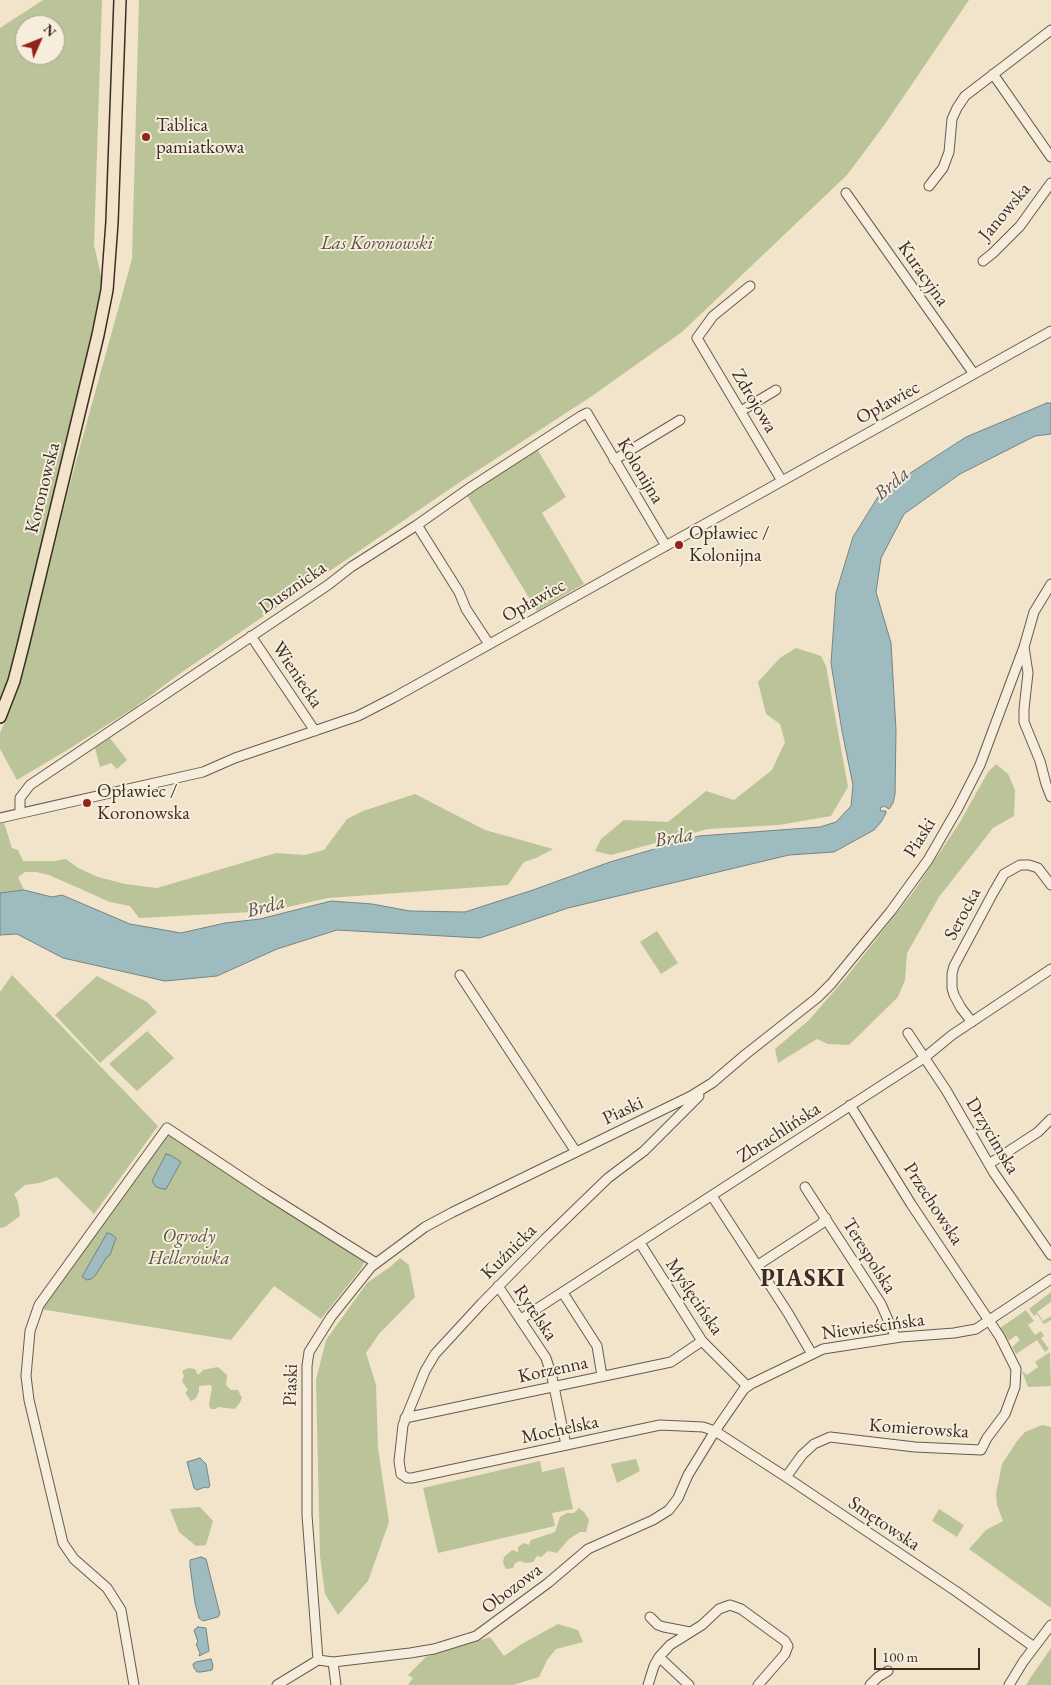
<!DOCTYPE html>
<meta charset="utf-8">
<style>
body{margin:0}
#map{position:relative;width:1051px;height:1685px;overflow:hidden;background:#f2e3cb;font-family:"EB Garamond",serif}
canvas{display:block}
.north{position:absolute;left:15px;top:15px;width:50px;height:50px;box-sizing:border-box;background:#f7eddd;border:1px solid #aca093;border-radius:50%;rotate:46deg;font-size:14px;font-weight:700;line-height:20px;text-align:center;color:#3b2d24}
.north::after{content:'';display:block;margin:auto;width:18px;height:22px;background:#8f2418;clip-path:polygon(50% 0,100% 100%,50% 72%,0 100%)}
.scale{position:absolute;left:874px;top:1648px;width:106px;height:22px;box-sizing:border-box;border:2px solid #3b2d24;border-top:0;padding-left:6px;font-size:15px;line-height:18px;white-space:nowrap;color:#3b2d24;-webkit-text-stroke:4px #f7eddd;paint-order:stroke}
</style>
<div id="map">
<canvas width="1051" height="1685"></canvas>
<div class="north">N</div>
<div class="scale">100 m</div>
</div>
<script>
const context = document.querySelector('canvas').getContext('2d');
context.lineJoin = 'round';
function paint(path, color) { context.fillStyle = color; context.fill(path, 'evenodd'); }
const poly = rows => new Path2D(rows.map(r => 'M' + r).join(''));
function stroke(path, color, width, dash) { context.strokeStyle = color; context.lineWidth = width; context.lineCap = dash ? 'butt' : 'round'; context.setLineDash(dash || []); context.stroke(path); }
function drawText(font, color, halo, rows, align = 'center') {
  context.font = font + ' "EB Garamond",serif'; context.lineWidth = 4; context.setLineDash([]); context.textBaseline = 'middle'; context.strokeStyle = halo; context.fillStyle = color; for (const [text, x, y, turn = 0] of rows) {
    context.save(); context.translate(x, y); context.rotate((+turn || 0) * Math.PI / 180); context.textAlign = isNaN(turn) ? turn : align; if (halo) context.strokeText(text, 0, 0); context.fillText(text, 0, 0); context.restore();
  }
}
const green = poly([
 [43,0,102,0,94,245,102,280,93,335,15,661,0,703,0,28],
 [25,25,55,25,55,55,25,55],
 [139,0,969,0,885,124,847,175,682,332,592,396,460,482,182,672,134,708,64,752,17,780,0,749,0,733,21,682,69,487,132,259],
 [537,449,566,497,542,513,584,584,537,611,466,494],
 [796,648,821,656,826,666,848,787,831,816,779,825,708,829,611,855,595,851,601,839,624,820,668,822,706,791,734,800,772,770,785,742,780,724,766,714,758,682,780,658],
 [110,738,127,760,117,769,111,763,100,767,95,748],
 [996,764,1008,774,1015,790,1014,816,993,828,939,897,907,953,905,980,898,997,849,1045,828,1044,817,1039,778,1063,775,1049,809,1020,848,975,914,891,960,822,988,772],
 [415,794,485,830,553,849,536,858,524,862,508,885,328,898,270,911,139,918,130,906,110,902,49,875,36,872,25,872,18,877,24,890,0,893,0,824,4,823,12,848,18,850,23,861,55,861,66,859,78,868,98,877,125,884,157,888,276,853,305,855,324,850,347,819,363,811],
 [657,931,678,963,661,974,640,942],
 [12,975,158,1126,94,1214,57,1177,39,1183,25,1185,14,1194,18,1202,20,1216,5,1227,0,1228,0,992],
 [97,976,147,1002,157,1012,100,1063,55,1015],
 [147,1031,174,1058,137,1091,109,1064],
 [168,1134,365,1261,360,1270,321,1319,274,1286,231,1340,40,1309],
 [400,1258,409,1265,415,1297,379,1334,366,1353,376,1385,378,1448,389,1522,368,1581,338,1615,325,1594,320,1556,316,1380,326,1340,367,1283,390,1267],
 [1051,1292,1051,1302,1037,1312,1043,1321,1051,1316,1051,1320,1044,1324,1037,1314,1034,1316,1029,1309],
 [1026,1310,1034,1321,1028,1325,1035,1335,1041,1331,1044,1336,1041,1338,1049,1349,1045,1352,1037,1340,1016,1354,1012,1347,1020,1340,1016,1335,1009,1341,1000,1328],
 [1050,1352,1051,1386,1028,1387,1022,1371,1027,1375,1038,1367,1035,1362],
 [218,1367,227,1375,226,1385,231,1390,238,1390,242,1398,239,1404,235,1409,218,1407,216,1409,211,1409,209,1405,212,1387,210,1385,199,1386,199,1391,196,1398,191,1401,185,1393,188,1390,182,1381,184,1376,182,1371,188,1368,195,1369,198,1375,203,1370],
 [1042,1425,1051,1427,1051,1608,969,1549,986,1530,1003,1521,997,1505,996,1494,1002,1464,1017,1441,1025,1432],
 [636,1459,640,1471,617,1483,611,1464],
 [540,1461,542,1472,564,1467,573,1509,552,1513,555,1526,438,1553,423,1488],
 [200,1507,213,1521,206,1545,196,1546,179,1532,170,1509],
 [579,1508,584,1512,589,1520,586,1532,580,1532,569,1539,557,1553,548,1551,541,1557,537,1556,533,1562,526,1563,520,1561,515,1563,513,1568,506,1569,503,1563,504,1557,512,1550,518,1552,518,1547,524,1543,529,1545,531,1540,555,1532,560,1517,567,1513,574,1513],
 [939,1509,964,1525,957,1537,932,1521],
 [558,1624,578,1630,583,1642,556,1649,547,1660,539,1677,513,1685,408,1685,413,1678,408,1675,426,1657,490,1637,504,1656,520,1645],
 [1051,1648,1051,1685,1026,1685,1031,1677]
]);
const water = poly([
 [1047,403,1051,403,1051,434,1035,436,960,474,904,514,881,558,876,592,891,643,896,730,895,794,893,803,889,809,884,806,880,808,881,811,886,811,886,813,881,822,874,830,834,852,789,855,568,908,480,938,337,930,277,949,217,976,165,981,63,958,17,934,0,935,0,893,24,890,52,897,62,895,130,924,181,933,225,923,260,919,331,901,372,904,410,911,465,912,533,890,610,862,699,836,820,827,836,822,851,806,853,785,842,731,831,663,836,593,853,537,881,492,966,437,1047,403],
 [166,1154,172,1156,181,1162,166,1189,163,1189,156,1187,152,1181,166,1154],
 [107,1233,111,1234,116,1238,110,1255,107,1257,95,1276,91,1279,87,1280,82,1277,83,1275,107,1233],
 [200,1458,206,1464,210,1486,208,1488,205,1487,197,1490,194,1488,187,1462,200,1458],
 [201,1557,206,1559,220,1614,218,1617,203,1621,199,1618,195,1603,190,1566,190,1560,201,1557],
 [198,1627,206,1628,209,1651,199,1656,200,1653,196,1644,198,1642,194,1630,198,1627],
 [211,1659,213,1665,212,1670,201,1672,197,1672,194,1668,193,1664,196,1662,211,1659]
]);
const minor = poly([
 [993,74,1051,157],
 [929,186,943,168,949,152,952,119,957,108,965,96,1051,30],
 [846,193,974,374],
 [983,261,993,253,1020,226,1051,183],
 [750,286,713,316,697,338,782,481],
 [741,411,776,390],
 [614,460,680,420],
 [251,636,315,731],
 [489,644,466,609,459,592,417,525,471,487,581,416,587,413,666,546],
 [1024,647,1028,673,1024,709,1024,722,1040,761,1046,784,1051,797],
 [20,813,20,798,30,785,328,585,351,567,417,525],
 [0,818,203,772,235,758,358,716,393,698,1051,331],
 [460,975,576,1152],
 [972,1022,961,1008,954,995,952,988,952,974,954,966,993,893,1004,874,1020,865,1029,865,1038,868,1051,885],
 [908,1033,946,1090,994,1173,1051,1255],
 [699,1096,644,1151,608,1178,545,1239,482,1303,435,1354,425,1371,403,1425,399,1461,401,1474,407,1478,412,1478,660,1425,703,1427,715,1431,786,1477,957,1592,1034,1647],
 [989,1164,1038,1132,1051,1119],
 [805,1187,881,1304,896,1338],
 [712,1196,788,1313,812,1354],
 [640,1243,702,1341,747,1386],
 [758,1265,821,1224,826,1218],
 [498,1286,546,1358,552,1377,566,1445],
 [563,1293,597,1346,602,1376],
 [521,1319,924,1058,952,1035,1051,969],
 [405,1418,671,1362,702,1341],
 [786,1477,802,1455,814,1444,830,1437,915,1447,981,1450,987,1438,1005,1414,1015,1387,1016,1369,1000,1337,911,1204,850,1105],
 [650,1617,658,1625,664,1627,690,1632],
 [318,1660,307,1515,307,1366,309,1352,331,1317,371,1267,425,1227,453,1212,691,1096,712,1083,746,1054,817,998,831,984,891,911,928,860,958,808,980,765,1024,647,1034,612,1051,584],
 [333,1662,336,1685],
 [134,1685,121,1610,107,1588,74,1559,63,1543,29,1400,26,1376,30,1331,39,1305,167,1128,265,1193,376,1263],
 [277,1685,318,1660,333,1662,410,1653,434,1649,476,1636,548,1583,588,1549,653,1520,669,1510,678,1498,688,1475,715,1431,744,1389,751,1384,823,1349,901,1337,954,1333,976,1329,1051,1279],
 [648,1685,654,1666,659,1657],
 [689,1685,659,1657,670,1645,702,1625,719,1609,730,1605,741,1609,785,1641,788,1646,785,1654,758,1685],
 [870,1685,878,1677,888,1671],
 [1009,1685,1023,1662,1051,1625]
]);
const major = poly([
 [0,717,14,681,23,646,98,335,107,290,112,222,120,0]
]);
const markers = [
 [146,137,5,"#8f2418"],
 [679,545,5,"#8f2418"],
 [87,803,5,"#8f2418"]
];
const poiNames = [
 ["Tablica",156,126],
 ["pamiatkowa",156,148],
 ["Opławiec /",689,534],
 ["Kolonijna",689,556],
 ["Opławiec /",97,792],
 ["Koronowska",97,814]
];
const streetNames = [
 ["Janowska",1005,212,-50],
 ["Kuracyjna",923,274,55],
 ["Zdrojowa",754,401,59],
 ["Opławiec",888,403,-29],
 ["Kolonijna",640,471,59],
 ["Koronowska",43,488,-76],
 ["Dusznicka",293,588,-35],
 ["Opławiec",534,601,-29],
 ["Wieniecka",297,675,56],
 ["Piaski",920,838,-58],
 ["Serocka",963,914,-62],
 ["Piaski",623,1111,-25],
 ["Zbrachlińska",779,1133,-33],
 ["Drzycimska",992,1136,59],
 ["Przechowska",933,1204,57],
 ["Kuźnicka",509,1252,-45],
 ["Terespolska",869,1256,58],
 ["Myślęcińska",694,1297,56],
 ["Rytelska",535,1313,56],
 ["Niewieścińska",873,1327,-8],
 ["Korzenna",553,1370,-12],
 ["Piaski",291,1385,-88],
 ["Komierowska",919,1429,4],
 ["Mochelska",560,1430,-12],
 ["Smętowska",884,1524,34],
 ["Obozowa",512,1589,-37]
];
const parkNames = [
 ["Las Koronowski",377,244],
 ["Ogrody",189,1237],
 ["Hellerówka",189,1259]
];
const waterNames = [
 ["Brda",892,484,-41],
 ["Brda",674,838,-10],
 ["Brda",266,907,-15]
];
const districtNames = [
 ["PIASKI",803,1279]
];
paint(green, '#bac498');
paint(water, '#9ebcc0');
stroke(water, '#768382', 1);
stroke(minor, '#695a4e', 11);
stroke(major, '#3b2d24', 14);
stroke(minor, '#f7eddd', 9);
stroke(major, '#f2e3cb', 11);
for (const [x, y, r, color] of markers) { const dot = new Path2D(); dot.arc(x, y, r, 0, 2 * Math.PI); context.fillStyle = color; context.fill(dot); stroke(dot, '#f7eddd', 2); }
drawText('19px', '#3b2d24', '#f7eddd', poiNames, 'left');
drawText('19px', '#3b2d24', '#f7eddd', streetNames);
drawText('italic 19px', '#5b5341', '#f7eddd', parkNames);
drawText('italic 20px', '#54514b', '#f7eddd', waterNames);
context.letterSpacing = '1px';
drawText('bold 24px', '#3b2d24', '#f7eddd', districtNames);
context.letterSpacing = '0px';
</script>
